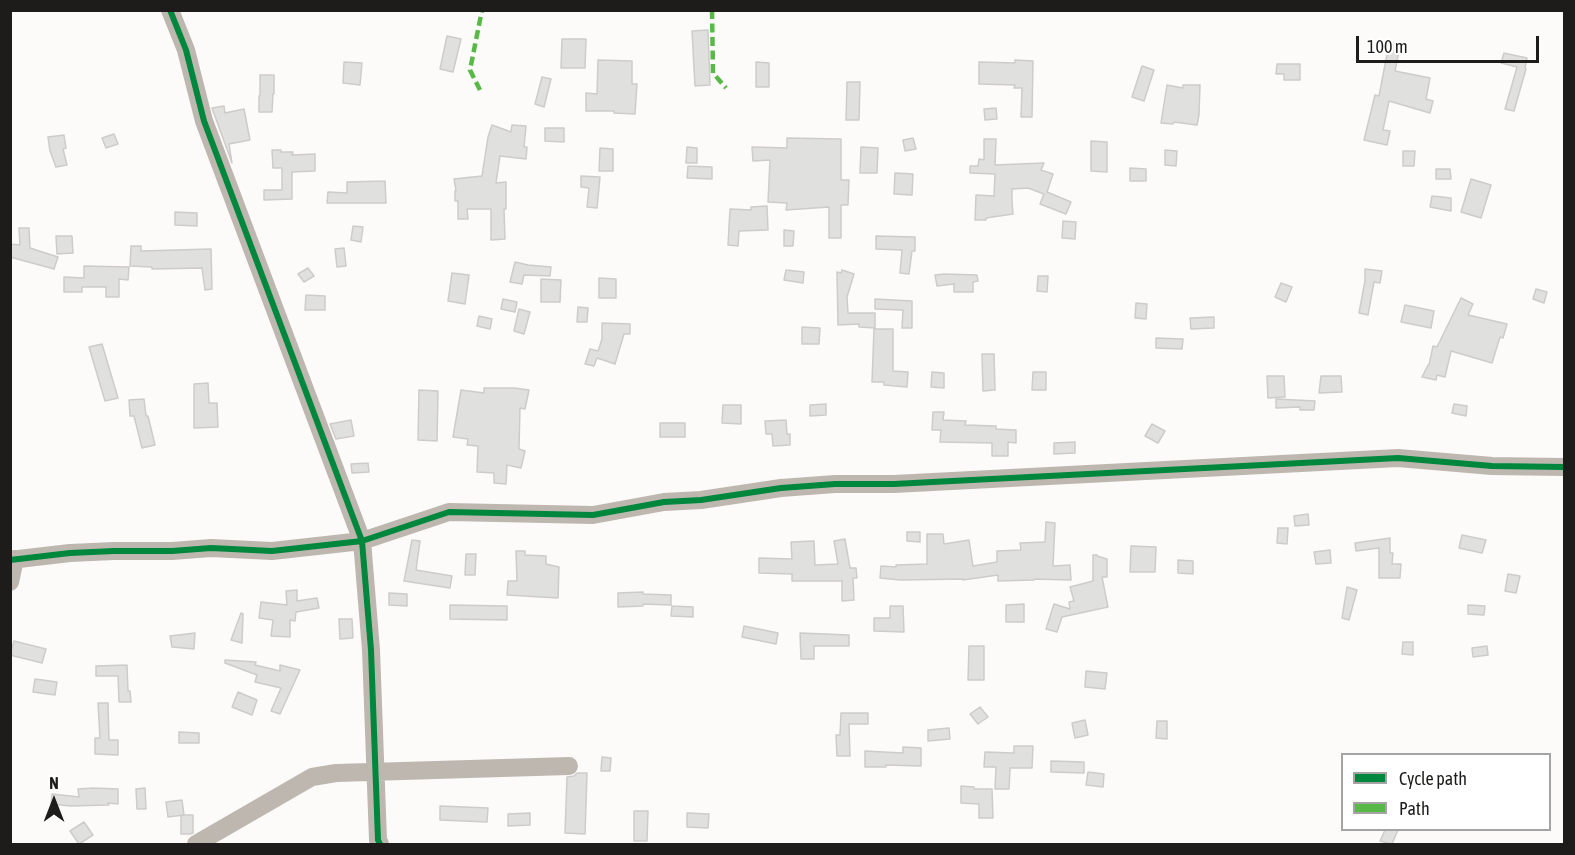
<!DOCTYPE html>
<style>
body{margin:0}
#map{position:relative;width:1575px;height:855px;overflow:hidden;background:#fcfbf9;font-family:"Asap Condensed",sans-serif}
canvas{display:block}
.frame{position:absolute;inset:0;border:12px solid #1d1c1b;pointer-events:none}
.legend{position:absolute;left:1341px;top:753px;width:210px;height:78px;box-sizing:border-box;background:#fff;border:2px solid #a5a4a4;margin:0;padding:8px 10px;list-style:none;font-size:18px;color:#1d1c1b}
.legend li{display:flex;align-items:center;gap:12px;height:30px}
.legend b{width:30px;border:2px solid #a5a4a4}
.north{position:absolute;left:24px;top:771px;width:60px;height:60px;-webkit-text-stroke:4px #fff;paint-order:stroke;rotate:0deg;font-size:16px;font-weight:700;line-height:24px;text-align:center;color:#1d1c1b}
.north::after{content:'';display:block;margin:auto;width:21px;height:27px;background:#1d1c1b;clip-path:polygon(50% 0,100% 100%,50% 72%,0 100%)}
.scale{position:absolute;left:1356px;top:36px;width:183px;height:27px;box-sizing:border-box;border:3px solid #1d1c1b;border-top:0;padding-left:8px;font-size:18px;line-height:21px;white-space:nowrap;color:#1d1c1b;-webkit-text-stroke:4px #fff;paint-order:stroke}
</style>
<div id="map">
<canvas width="1575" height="855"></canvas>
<div class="frame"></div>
<ul class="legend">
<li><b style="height:8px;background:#00873e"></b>Cycle path</li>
<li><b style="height:8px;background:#58b947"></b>Path</li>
</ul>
<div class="north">N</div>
<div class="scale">100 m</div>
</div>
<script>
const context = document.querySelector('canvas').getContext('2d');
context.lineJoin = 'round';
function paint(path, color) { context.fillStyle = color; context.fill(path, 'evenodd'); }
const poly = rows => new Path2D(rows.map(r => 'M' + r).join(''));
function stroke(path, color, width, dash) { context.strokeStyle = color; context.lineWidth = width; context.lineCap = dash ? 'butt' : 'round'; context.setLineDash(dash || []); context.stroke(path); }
const building = poly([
 [708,30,710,85,695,86,692,31,708,30],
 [447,36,461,39,453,72,440,69,447,36],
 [562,39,586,39,585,68,561,68,562,39],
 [1389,44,1400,46,1395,71,1430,78,1426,99,1433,101,1430,113,1389,101,1383,130,1390,131,1387,145,1364,140,1375,95,1379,96,1389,44],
 [1504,53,1527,58,1525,68,1526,69,1514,111,1505,109,1517,67,1501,63,1504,53],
 [598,60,632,61,632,84,637,84,635,114,614,113,614,111,586,111,586,93,597,94,598,60],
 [1015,60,1033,61,1032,117,1021,117,1022,88,1014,88,1015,85,979,84,979,62,1015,63,1015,60],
 [344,62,362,63,360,85,343,83,344,62],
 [756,62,769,63,769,87,756,87,756,62],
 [1277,64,1300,64,1300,80,1284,80,1284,74,1276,74,1277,64],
 [1142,66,1154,70,1144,101,1132,97,1142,66],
 [260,75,274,75,274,94,273,94,272,112,259,112,259,96,260,96,260,75],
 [542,77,551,79,544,107,535,104,542,77],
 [847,82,860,82,859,120,846,120,847,82],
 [1167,85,1183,88,1183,85,1200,85,1199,115,1197,125,1174,122,1173,124,1161,123,1167,85],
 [224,106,225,113,244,109,250,140,229,144,232,163,212,108,224,106],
 [996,108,997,119,985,120,984,109,996,108],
 [492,125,511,132,512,125,526,126,524,147,527,147,526,159,500,156,496,183,506,182,506,209,504,209,505,239,491,240,491,209,467,209,468,219,458,219,458,201,455,201,455,191,456,191,454,179,482,176,488,137,492,125],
 [545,128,564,128,564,142,545,141,545,128],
 [114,134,118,144,106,148,102,138,114,134],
 [64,135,66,148,63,149,67,165,56,167,50,151,48,137,64,135],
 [787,138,841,139,841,180,849,180,848,205,841,205,841,238,829,238,829,207,786,210,787,203,768,202,770,160,753,161,752,147,787,148,787,138],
 [913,138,916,149,905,151,903,140,913,138],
 [984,139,996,139,995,165,1044,163,1041,170,1053,174,1047,192,1071,202,1066,214,1040,204,1044,194,1028,188,1012,189,1012,202,1013,214,986,218,986,220,975,220,976,195,994,196,995,174,970,173,970,166,978,166,979,159,984,160,984,139],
 [1091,141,1107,142,1107,172,1091,171,1091,141],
 [687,147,697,148,697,163,686,163,687,147],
 [861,147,878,148,877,173,860,173,861,147],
 [600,148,613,149,613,171,599,171,600,148],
 [272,150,281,150,281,152,293,152,292,155,315,154,315,171,292,172,292,199,264,200,264,190,282,190,282,168,273,168,272,150],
 [1165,150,1177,151,1176,166,1165,165,1165,150],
 [1403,151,1415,151,1414,166,1403,166,1403,151],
 [688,166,712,167,712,179,687,178,688,166],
 [1130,168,1146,169,1146,181,1130,181,1130,168],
 [1436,169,1450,169,1451,179,1436,179,1436,169],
 [895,173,913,174,912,195,894,194,895,173],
 [581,176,600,177,597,208,587,207,589,188,581,187,581,176],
 [1471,179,1491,185,1481,218,1461,212,1471,179],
 [385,181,386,203,327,203,328,192,347,193,347,182,385,181],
 [1432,196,1451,198,1451,211,1430,207,1432,196],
 [767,206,768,230,739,231,738,246,728,245,730,209,751,210,751,207,767,206],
 [175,212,197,213,197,226,175,225,175,212],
 [1063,221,1076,222,1075,239,1062,238,1063,221],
 [353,226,363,227,361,242,351,240,353,226],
 [19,228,29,228,30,248,58,257,54,269,10,257,10,244,20,245,19,228],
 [784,230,794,231,793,246,784,246,784,230],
 [56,236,72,236,73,253,57,254,56,236],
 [876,236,915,237,915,251,912,251,909,274,900,273,902,250,876,249,876,236],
 [131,246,141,246,141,251,211,249,212,289,205,290,202,268,152,269,152,267,130,266,131,246],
 [344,248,346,266,337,267,335,249,344,248],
 [515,262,528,265,551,267,550,276,524,275,522,284,510,282,515,262],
 [84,266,129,267,128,280,119,279,119,297,106,297,106,287,82,287,82,292,64,292,64,277,84,278,84,266],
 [308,268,314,276,304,282,298,274,308,268],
 [1365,269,1382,271,1380,283,1374,282,1368,315,1359,313,1365,281,1365,269],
 [786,270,804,272,803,283,784,280,786,270],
 [842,270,854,274,847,297,848,313,875,313,875,328,859,327,859,324,838,325,837,272,841,273,842,270],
 [452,273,469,275,465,304,448,301,452,273],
 [945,274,977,275,978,281,973,282,973,292,954,292,954,284,937,286,935,275,945,274],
 [1038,276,1048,276,1047,292,1037,291,1038,276],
 [599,278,616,279,616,298,599,298,599,278],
 [541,279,561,280,560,302,541,302,541,279],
 [1281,283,1292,287,1286,302,1275,297,1281,283],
 [1536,289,1547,292,1544,303,1533,299,1536,289],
 [306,295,325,296,325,310,305,310,306,295],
 [1461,298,1473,304,1468,315,1507,324,1503,338,1500,337,1492,363,1451,351,1445,377,1437,375,1436,380,1422,377,1428,365,1429,365,1433,346,1437,347,1461,298],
 [503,299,517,302,515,312,501,309,503,299],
 [875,299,912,301,912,328,902,328,903,310,875,309,875,299],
 [1136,303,1147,304,1146,319,1135,318,1136,303],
 [1405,305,1434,311,1431,328,1401,322,1405,305],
 [578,307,588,308,587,322,577,322,578,307],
 [519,309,530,312,524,334,514,331,519,309],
 [479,316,492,319,490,329,477,326,479,316],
 [1214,317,1214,328,1191,329,1190,318,1214,317],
 [602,323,630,324,630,334,624,334,615,364,597,358,594,366,585,364,590,349,598,351,602,339,602,323],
 [802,327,820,328,819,344,802,344,802,327],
 [874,329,893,329,893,371,908,372,907,387,884,385,884,382,872,382,874,329],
 [1156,338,1183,339,1182,349,1156,348,1156,338],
 [102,344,118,398,105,401,89,347,102,344],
 [982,354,994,354,995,390,983,391,982,354],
 [932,372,944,373,944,388,931,387,932,372],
 [1033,372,1046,372,1046,390,1032,390,1033,372],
 [1267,376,1284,376,1285,397,1268,398,1267,376],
 [1321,376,1341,376,1342,392,1319,393,1321,376],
 [208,383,209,403,217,403,218,427,194,428,194,384,208,383],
 [484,388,514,388,529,390,525,409,520,408,519,449,525,451,521,468,507,465,506,484,494,483,494,473,477,472,478,446,467,445,468,439,453,437,461,390,484,393,484,388],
 [419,390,438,391,437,441,418,440,419,390],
 [144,399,146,416,148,416,155,445,142,448,134,416,130,416,129,400,144,399],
 [1276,399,1315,401,1314,410,1300,410,1300,407,1276,408,1276,399],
 [826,404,826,415,810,416,810,405,826,404],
 [1454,404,1467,406,1466,416,1452,413,1454,404],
 [723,405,741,405,741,424,722,423,723,405],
 [933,412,944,412,943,420,966,421,965,425,996,426,996,429,1016,430,1016,443,1008,442,1008,456,992,456,992,443,940,442,941,430,932,430,933,412],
 [351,420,354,436,336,439,330,424,351,420],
 [786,420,787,434,790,434,790,445,773,446,772,434,766,434,765,421,786,420],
 [660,423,685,423,685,437,660,437,660,423],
 [1152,424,1165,431,1158,443,1145,436,1152,424],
 [1075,442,1075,453,1054,454,1054,443,1075,442],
 [368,463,369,472,352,473,351,464,368,463],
 [1308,514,1309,525,1295,526,1294,516,1308,514],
 [1046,522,1055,523,1053,566,1070,565,1071,580,1034,579,1034,580,998,581,998,575,963,580,963,579,900,580,880,578,881,566,896,567,896,565,927,564,927,534,943,534,944,544,969,540,973,566,997,562,997,551,1021,550,1020,543,1045,542,1046,522],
 [1278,528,1288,528,1287,544,1277,543,1278,528],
 [907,532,920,532,920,542,907,541,907,532],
 [1462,535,1486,540,1482,553,1459,548,1462,535],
 [1390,538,1390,553,1393,553,1392,564,1401,564,1400,578,1379,578,1379,548,1356,551,1355,543,1390,538],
 [845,539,850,568,856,568,857,578,853,578,854,600,842,601,842,581,792,581,792,574,759,573,759,558,792,559,791,542,814,541,815,565,838,564,834,541,845,539],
 [412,540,420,541,416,570,452,576,450,588,404,581,412,540],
 [1131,546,1156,547,1155,572,1130,572,1131,546],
 [1330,550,1331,563,1316,564,1314,552,1330,550],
 [516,551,525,551,525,555,546,556,546,564,559,567,558,598,507,595,508,581,517,581,516,551],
 [466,554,476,554,475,575,465,575,466,554],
 [1093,555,1097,555,1097,556,1107,559,1107,577,1102,577,1108,607,1062,617,1057,632,1046,629,1054,604,1070,609,1069,602,1074,601,1070,587,1093,581,1093,555],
 [1178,560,1193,561,1193,574,1178,573,1178,560],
 [1508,574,1520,576,1516,593,1505,591,1508,574],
 [1347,587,1357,590,1349,620,1342,618,1347,587],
 [297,590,297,601,317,598,319,608,296,612,295,621,290,620,290,637,271,636,273,620,259,618,261,602,287,605,286,591,297,590],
 [643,592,643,594,671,595,671,605,643,604,643,606,618,607,618,593,643,592],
 [389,593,407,594,407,606,389,605,389,593],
 [1024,604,1024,622,1006,622,1006,605,1024,604],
 [450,605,507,606,507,620,450,619,450,605],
 [1468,605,1485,606,1484,615,1468,614,1468,605],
 [672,606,693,607,693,617,671,616,672,606],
 [890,606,903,606,904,632,874,631,874,618,890,618,890,606],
 [241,613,243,614,242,643,231,640,241,613],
 [339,619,352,619,353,638,340,639,339,619],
 [744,626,778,633,776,644,742,637,744,626],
 [195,633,194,649,172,647,170,636,195,633],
 [800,633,849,635,849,646,814,646,814,659,801,659,800,633],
 [14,641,46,649,42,663,10,655,14,641],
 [1403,642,1413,642,1413,655,1402,654,1403,642],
 [969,646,984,646,984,680,968,680,969,646],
 [1487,646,1488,655,1473,657,1472,648,1487,646],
 [225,660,256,662,255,665,280,671,280,665,300,670,280,714,271,711,281,688,255,682,257,675,225,663,225,660],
 [127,665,128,691,130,691,131,702,119,702,118,676,96,676,96,666,127,665],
 [1086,671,1107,673,1105,689,1085,687,1086,671],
 [35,679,57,682,55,695,33,692,35,679],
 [238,692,257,700,252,715,232,707,238,692],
 [98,703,108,703,109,740,118,740,118,755,95,754,95,738,100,738,98,703],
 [980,707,988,717,978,724,970,714,980,707],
 [841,713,868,713,868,724,849,724,850,756,837,756,836,735,840,735,841,713],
 [1085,720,1088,735,1075,738,1072,723,1085,720],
 [1157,721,1167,721,1167,739,1156,738,1157,721],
 [949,728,950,739,928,741,928,730,949,728],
 [179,732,199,733,199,743,179,743,179,732],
 [1014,746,1033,746,1032,768,1010,768,1009,789,995,789,996,767,984,767,985,752,1014,753,1014,746],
 [903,747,921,748,921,766,886,765,886,767,865,767,865,751,903,753,903,747],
 [602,757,611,758,610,771,601,771,602,757],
 [1051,761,1084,762,1084,773,1051,772,1051,761],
 [1088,772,1104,774,1103,787,1086,785,1088,772],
 [577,773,587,773,585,834,565,833,567,777,574,776,577,773],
 [961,786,974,787,974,789,992,789,993,818,979,818,979,804,961,803,961,786],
 [94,788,118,789,118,804,108,803,109,805,70,806,51,804,52,794,79,797,78,789,94,788],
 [145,788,146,809,137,809,136,789,145,788],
 [182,800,184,815,168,817,166,802,182,800],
 [440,806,488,808,487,822,440,820,440,806],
 [634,811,648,811,647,841,634,841,634,811],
 [530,813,530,825,508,826,508,814,530,813],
 [687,813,709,814,708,828,687,827,687,813],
 [181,815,193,815,193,833,190,834,181,834,181,815],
 [84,822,93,835,79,844,70,831,84,822],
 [1385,830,1398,830,1392,844,1380,841,1385,830]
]);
const minor = poly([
 [170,10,186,50,204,121,362,541,371,650,378,840,380,844],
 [10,560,70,553,114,551,172,551,211,548,272,551,362,541,449,512,593,515,664,502,701,500,781,488,835,484,894,484,1398,458,1492,466,1564,467],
 [10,582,15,559],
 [196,844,312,777,336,773,569,766]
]);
const quiet = poly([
 [712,10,713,73,726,88],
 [480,90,470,70,482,10]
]);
const cycleway = poly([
 [170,10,186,50,204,121,362,541,371,650,378,840,380,844],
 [10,560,70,553,114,551,172,551,211,548,272,551,362,541,449,512,593,515,664,502,701,500,781,488,835,484,894,484,1398,458,1492,466,1564,467]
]);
paint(building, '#e0e0de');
stroke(building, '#cdcccb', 1.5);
stroke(minor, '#beb7b0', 18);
stroke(quiet, '#58b947', 4.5, [9, 4.5]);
stroke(cycleway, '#00873e', 6);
</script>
